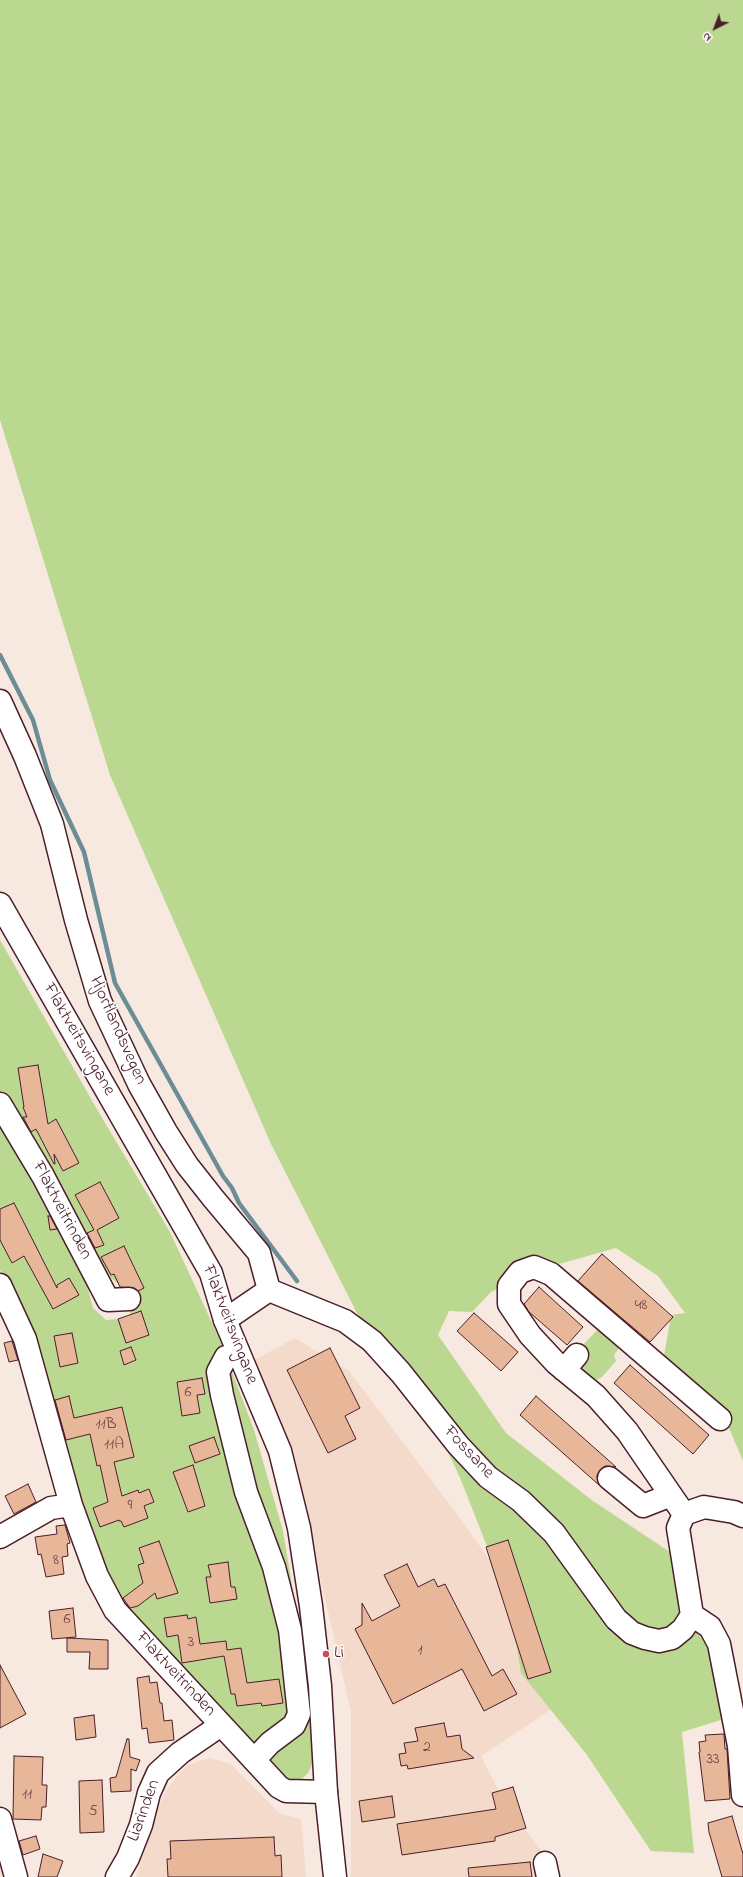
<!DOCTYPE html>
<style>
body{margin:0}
#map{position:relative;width:743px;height:1877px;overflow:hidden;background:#f8e9e0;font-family:"Indie Flower",sans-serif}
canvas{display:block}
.north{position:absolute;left:695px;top:8px;width:40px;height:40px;-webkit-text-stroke:3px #fff;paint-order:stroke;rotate:222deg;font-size:11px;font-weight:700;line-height:16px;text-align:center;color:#4a1f2b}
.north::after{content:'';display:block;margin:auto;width:14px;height:18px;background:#4a1f2b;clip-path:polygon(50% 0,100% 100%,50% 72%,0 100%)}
</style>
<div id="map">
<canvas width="743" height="1877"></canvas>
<div class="north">N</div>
</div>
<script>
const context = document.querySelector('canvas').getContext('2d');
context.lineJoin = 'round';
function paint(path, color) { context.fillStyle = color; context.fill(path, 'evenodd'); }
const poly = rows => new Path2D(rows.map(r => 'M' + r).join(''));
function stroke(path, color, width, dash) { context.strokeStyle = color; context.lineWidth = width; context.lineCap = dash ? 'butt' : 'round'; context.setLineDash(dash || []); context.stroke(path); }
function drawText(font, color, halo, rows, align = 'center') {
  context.font = font + ' "Indie Flower",sans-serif'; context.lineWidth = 3; context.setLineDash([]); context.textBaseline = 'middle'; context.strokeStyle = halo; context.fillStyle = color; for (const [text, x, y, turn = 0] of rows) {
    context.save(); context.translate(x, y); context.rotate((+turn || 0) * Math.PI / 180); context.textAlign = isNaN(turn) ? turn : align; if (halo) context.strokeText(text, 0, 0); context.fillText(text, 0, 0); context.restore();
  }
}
const built = poly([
 [295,1338,349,1371,457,1514,527,1613,555,1707,481,1756,501,1795,560,1877,351,1877,351,1712,300,1489,254,1360],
 [210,1758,231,1764,280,1814,301,1819,306,1877,136,1877,158,1808,168,1787,187,1765]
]);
const green = poly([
 [0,0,743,0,743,1461,726,1421,663,1362,671,1315,685,1313,658,1276,616,1248,538,1270,491,1292,472,1312,449,1311,438,1335,506,1433,593,1501,670,1552,685,1613,718,1635,734,1716,682,1732,694,1853,651,1851,587,1755,521,1673,510,1605,461,1480,448,1452,413,1385,360,1319,271,1144,110,775,0,420],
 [0,940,98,1111,170,1232,220,1340,254,1430,283,1531,297,1615,307,1690,313,1763,308,1773,299,1782,281,1782,161,1653,111,1589,89,1528,29,1321,0,1270,0,1113,78,1251,93,1308,106,1320,129,1318,134,1297,94,1264,0,1095],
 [603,1324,623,1343,614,1355,616,1361,602,1377,593,1382,579,1370,580,1348]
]);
const stream = poly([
 [0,655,33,720,50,780,84,852,115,983,223,1176,232,1188,239,1203,297,1281]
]);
const building = poly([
 [38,1065,48,1124,56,1119,79,1163,63,1171,54,1154,55,1164,54,1164,36,1129,31,1132,23,1117,27,1117,23,1107,24,1107,18,1068,38,1065],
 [100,1182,119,1218,97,1230,104,1245,95,1248,87,1233,94,1230,75,1195,100,1182],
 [14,1203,57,1288,57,1285,69,1278,79,1295,53,1309,24,1256,12,1263,0,1240,0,1209,14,1203],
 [48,1216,50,1216,57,1229,50,1230,48,1216],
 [124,1246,144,1288,138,1291,134,1288,120,1287,114,1274,111,1275,101,1257,124,1246],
 [602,1254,673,1317,650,1342,578,1281,602,1254],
 [539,1287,583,1327,567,1345,529,1312,524,1304,539,1287],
 [141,1311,149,1335,126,1343,118,1319,141,1311],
 [474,1313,518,1352,501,1371,457,1331,474,1313],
 [72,1333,78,1363,60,1367,54,1336,72,1333],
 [12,1341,18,1360,9,1362,4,1343,12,1341],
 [131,1347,136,1360,124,1365,120,1351,131,1347],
 [330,1348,360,1408,345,1416,356,1439,328,1453,287,1370,330,1348],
 [630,1365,709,1435,693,1454,614,1383,630,1365],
 [202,1378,205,1394,197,1395,200,1413,182,1416,177,1382,202,1378],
 [69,1396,74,1418,122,1407,134,1457,114,1462,122,1496,138,1490,139,1493,149,1489,154,1502,144,1506,148,1518,124,1527,121,1521,119,1521,119,1520,100,1527,93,1508,108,1502,100,1465,97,1466,90,1434,66,1440,55,1400,69,1396],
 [536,1396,616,1467,605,1466,600,1470,597,1476,599,1485,520,1415,536,1396],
 [214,1437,220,1454,195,1463,189,1446,214,1437],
 [193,1465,205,1506,188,1512,173,1472,193,1465],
 [28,1484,36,1502,14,1514,5,1496,28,1484],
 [65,1525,70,1543,67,1544,68,1556,62,1557,64,1574,46,1577,41,1554,38,1555,35,1537,57,1534,56,1526,65,1525],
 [508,1540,551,1672,528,1679,486,1547,508,1540],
 [159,1541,178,1593,157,1599,155,1593,138,1606,130,1608,123,1598,143,1583,138,1565,144,1563,139,1548,159,1541],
 [228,1562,231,1587,235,1587,237,1599,210,1603,206,1577,211,1577,208,1565,228,1562],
 [407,1564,418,1587,434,1579,438,1587,445,1584,492,1676,503,1669,517,1694,484,1711,462,1669,393,1704,355,1629,362,1625,362,1603,372,1621,400,1606,384,1575,407,1564],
 [73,1608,76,1637,52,1639,49,1611,73,1608],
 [187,1615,188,1619,196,1617,200,1644,226,1641,227,1650,241,1648,247,1683,279,1679,283,1703,262,1706,261,1703,237,1706,235,1694,231,1694,224,1656,182,1663,178,1635,167,1637,164,1618,187,1615],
 [67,1638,108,1640,108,1669,89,1669,90,1652,67,1652,67,1638],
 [0,1665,26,1714,0,1728,0,1665],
 [149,1676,150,1683,157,1682,160,1703,162,1703,164,1721,172,1720,174,1740,149,1743,147,1728,142,1729,137,1678,149,1676],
 [94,1715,96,1737,76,1740,74,1718,94,1715],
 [444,1723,447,1737,460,1735,462,1749,474,1758,408,1769,407,1765,401,1766,399,1754,406,1753,404,1743,418,1741,415,1728,444,1723],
 [724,1734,725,1749,727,1749,730,1799,705,1801,699,1752,700,1752,699,1742,706,1741,705,1735,724,1734],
 [127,1739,129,1739,130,1757,140,1760,136,1771,131,1769,131,1791,111,1792,110,1778,116,1777,127,1739],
 [14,1756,43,1757,42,1785,47,1785,46,1807,42,1807,41,1820,13,1819,14,1756],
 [102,1780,104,1832,80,1833,79,1781,102,1780],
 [513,1787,526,1828,495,1837,495,1841,402,1855,397,1824,496,1809,492,1793,513,1787],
 [392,1796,395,1817,362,1822,359,1801,392,1796],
 [732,1816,743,1854,743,1877,722,1877,709,1832,708,1823,732,1816],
 [36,1836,40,1849,23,1855,19,1841,36,1836],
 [274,1837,275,1856,281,1855,282,1877,168,1877,167,1859,171,1859,170,1841,274,1837],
 [43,1854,63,1861,57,1877,38,1877,43,1854],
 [530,1862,532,1877,469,1877,468,1868,530,1862]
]);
const minor = poly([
 [0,701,25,756,52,824,76,920,100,1001,139,1084,166,1132,187,1165,213,1198,259,1253,269,1290],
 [0,1104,43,1176,108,1300,129,1299],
 [0,1285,25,1339,71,1505,97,1576,115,1610,279,1787,286,1791,326,1792],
 [269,1290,345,1321,372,1341,401,1373,458,1445,488,1477,521,1501,554,1533,616,1619,632,1633,645,1638,659,1641,672,1638,683,1629,692,1615,678,1528,684,1514,704,1507,734,1512,743,1516],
 [225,1320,269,1290],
 [226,1357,218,1372,222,1395,246,1492,274,1567,290,1630,299,1714,294,1725,270,1743,255,1759],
 [564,1370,577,1355],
 [609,1478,643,1506,671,1495],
 [684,1514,627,1431,596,1396,556,1363,530,1335,509,1304,509,1286,520,1272,534,1267,551,1274,720,1419],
 [0,1537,51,1508,71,1505],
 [692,1615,710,1627,719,1644,739,1746,743,1795],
 [0,1819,16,1877],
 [545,1863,548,1877],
 [117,1877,128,1858,141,1825,149,1793,158,1773,180,1753,221,1725]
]);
const major = poly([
 [0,904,211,1273,225,1320,280,1451,299,1528,311,1606,320,1686,326,1792,335,1877]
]);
const markers = [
 [326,1654,4,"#d1495b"]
];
const numberNames = [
 ["48",641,1306],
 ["6",188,1393],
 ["11B",106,1425],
 ["11A",114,1445],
 ["9",130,1506],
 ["8",56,1561],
 ["6",67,1620],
 ["3",191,1643],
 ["1",420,1651],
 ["2",427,1748],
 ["33",713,1760],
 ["11",27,1795],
 ["5",93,1812]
];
const streetNames = [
 ["Hjortlandsvegen",117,1031,66],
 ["Flaktveitsvingane",78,1040,60],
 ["Flaktveitrinden",61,1211,62],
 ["Flaktveitsvingane",229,1325,69],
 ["Fossane",468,1453,47],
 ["Flaktveitrinden",175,1675,47],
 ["Liarinden",145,1811,-70]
];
const poiNames = [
 ["Li",334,1654]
];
paint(built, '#f3dacb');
paint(green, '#bbd890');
stroke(stream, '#6d8d96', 4.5);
paint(building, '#e8b699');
stroke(building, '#4a1f2b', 1);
stroke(minor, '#4a1f2b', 25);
stroke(major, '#4a1f2b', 25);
stroke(minor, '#fff', 22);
stroke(major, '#fff', 22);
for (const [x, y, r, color] of markers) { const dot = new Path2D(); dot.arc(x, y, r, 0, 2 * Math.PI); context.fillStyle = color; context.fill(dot); stroke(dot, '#fff', 1.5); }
drawText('16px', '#724546', null, numberNames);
drawText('18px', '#4a1f2b', '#fff', streetNames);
drawText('18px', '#4a1f2b', '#fff', poiNames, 'left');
</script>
